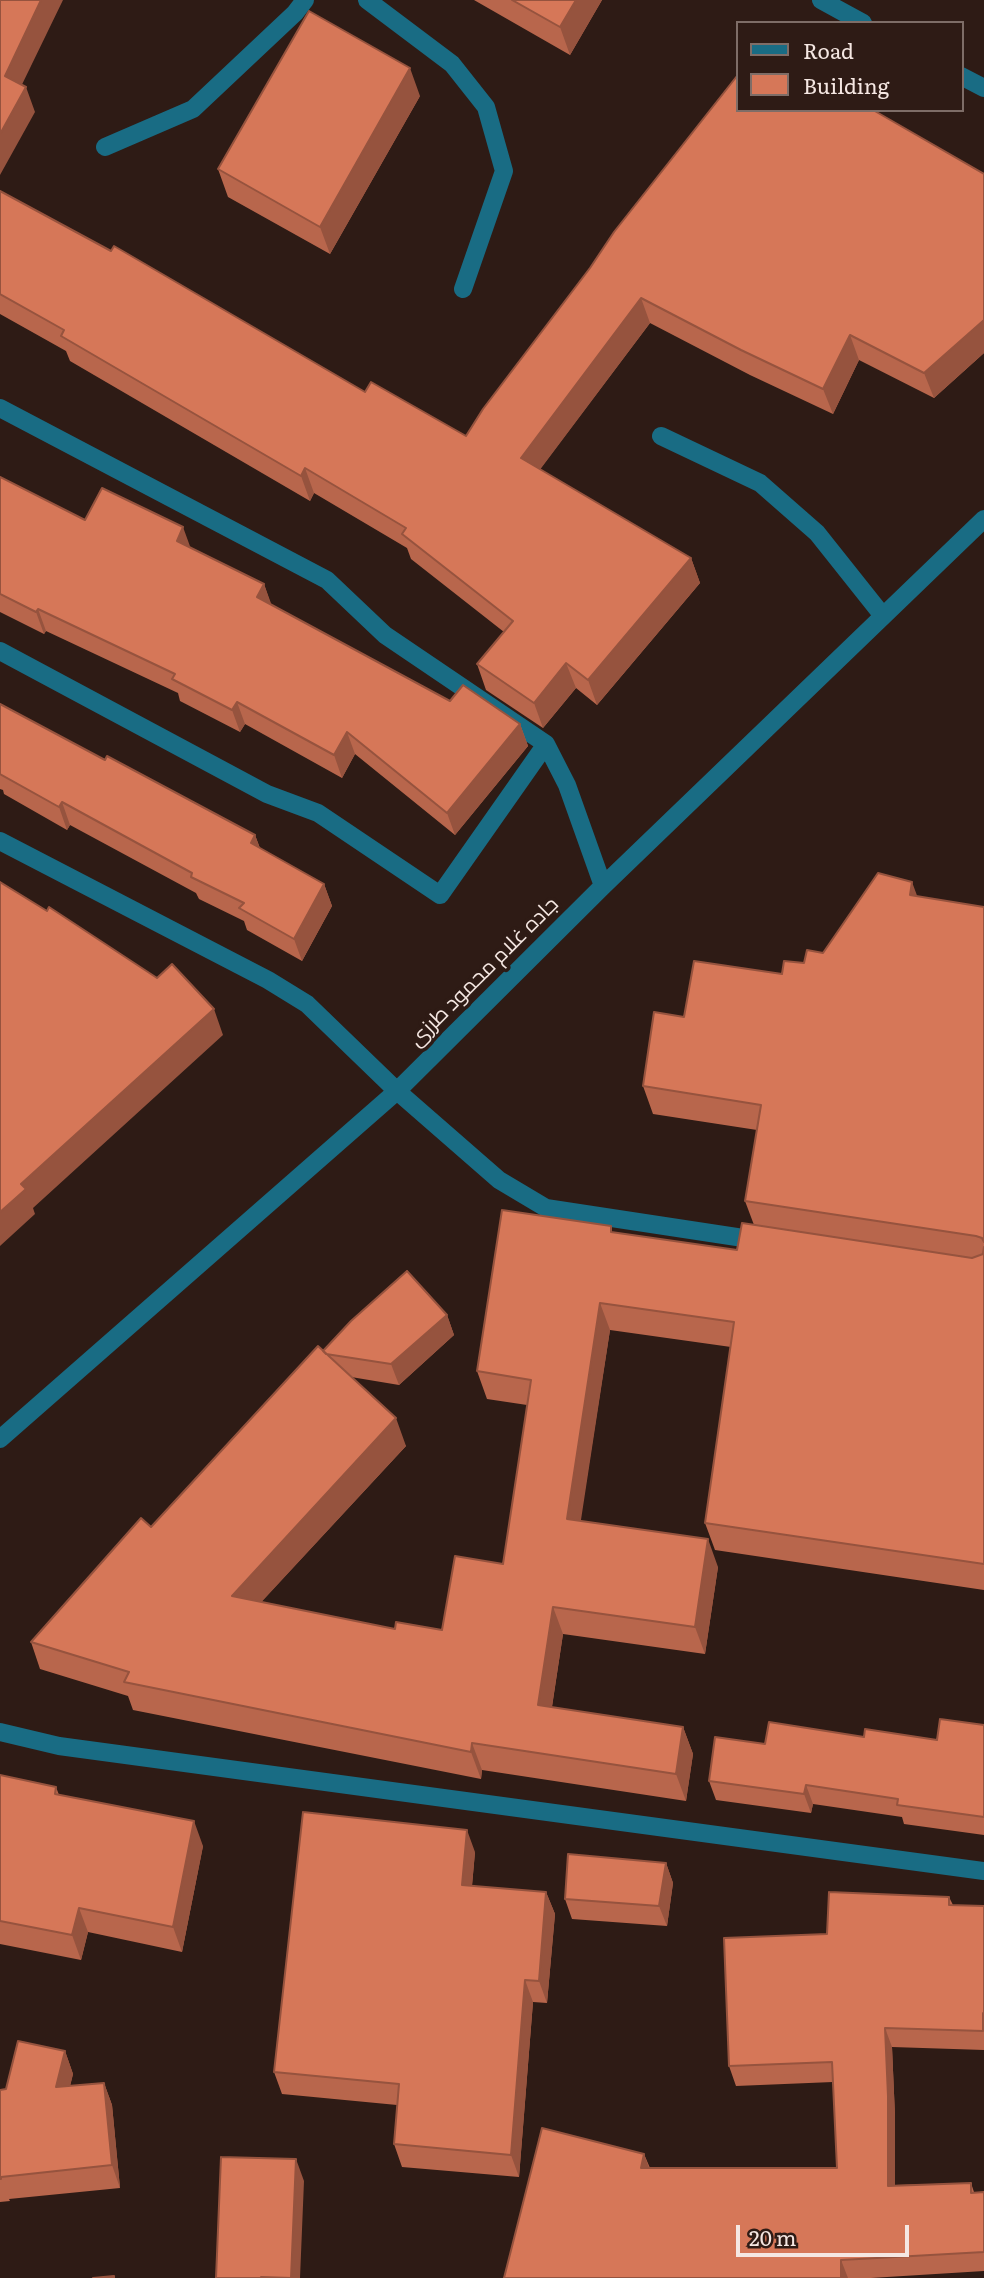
<!DOCTYPE html>
<meta charset="utf-8">
<style>
body{margin:0}
#map{position:relative;width:984px;height:2278px;overflow:hidden;background:#2e1b15;font-family:Literata,serif}
canvas{display:block}
.legend{position:absolute;left:736px;top:21px;width:228px;height:91px;box-sizing:border-box;background:#2e1b15;border:2px solid #7e6d67;margin:0;padding:9px 12px;list-style:none;font-size:21px;color:#f5e7e2}
.legend li{display:flex;align-items:center;gap:14px;height:35px}
.legend b{width:35px;border:2px solid #7e6d67}
.scale{position:absolute;left:736px;top:2225px;width:173px;height:32px;box-sizing:border-box;border:4px solid #f5e7e2;border-top:0;padding-left:9px;font-size:21px;line-height:24px;white-space:nowrap;color:#f5e7e2;-webkit-text-stroke:5px #2e1b15;paint-order:stroke}
</style>
<div id="map">
<canvas width="984" height="2278"></canvas>
<ul class="legend">
<li><b style="height:9px;background:#196c84"></b>Road</li>
<li><b style="height:19px;background:#d67758"></b>Building</li>
</ul>
<div class="scale">20 m</div>
</div>
<script>
const context = document.querySelector('canvas').getContext('2d');
context.lineJoin = 'round';
const poly = rows => new Path2D(rows.map(r => 'M' + r).join(''));
function stroke(path, color, width, dash) { context.strokeStyle = color; context.lineWidth = width; context.lineCap = dash ? 'butt' : 'round'; context.setLineDash(dash || []); context.stroke(path); }
function paint(path, color) { context.fillStyle = color; context.fill(path, 'evenodd'); }
function drawText(font, color, halo, rows, align = 'center') {
  context.font = font + ' Literata,Cairo,serif'; context.lineWidth = 7; context.setLineDash([]); context.textBaseline = 'middle'; context.strokeStyle = halo; context.fillStyle = color; for (const [text, x, y, turn = 0] of rows) {
    context.save(); context.translate(x, y); context.rotate((+turn || 0) * Math.PI / 180); context.textAlign = isNaN(turn) ? turn : align; if (halo) context.strokeText(text, 0, 0); context.fillText(text, 0, 0); context.restore();
  }
}
const minor = poly([
 [367,0,452,64,486,107,504,171,463,289],
 [821,0,863,23],
 [961,76,984,88],
 [105,147,193,109,295,13,305,0],
 [0,408,327,580,385,635,546,744,567,785,603,886],
 [661,436,760,483,817,533,883,616],
 [0,651,267,794,318,813,440,895,546,744],
 [0,841,268,980,307,1004,397,1091,499,1180,546,1208,763,1241],
 [0,1439,397,1091,603,886,984,519],
 [0,1732,59,1746,984,1871]
]);
const wall = poly([
 [474,0,602,0,570,55],
 [420,96,330,254,228,197,218,169],
 [984,174,984,353,934,398,859,360,833,414,750,375,650,323,540,469,691,558,700,583,597,705,576,688,543,728,486,690,477,664,504,632,411,559,407,548,314,493,310,501,70,361,66,351,0,314,0,191,365,392,466,436,590,268],
 [0,477,85,520,191,548,264,584,271,605,450,701,520,724,528,746,455,835,355,754,342,778,245,724,240,732,180,701,178,693,46,631,44,634,0,612],
 [0,704,105,760,255,835,260,848,324,884,332,906,302,961,247,930,244,921,199,899,196,893,70,825,67,830,4,794,3,790,0,789],
 [917,896,984,907,984,1590,715,1550,705,1523,731,1347,610,1330,580,1521,718,1567,705,1654,563,1634,552,1707,683,1727,693,1754,686,1801,482,1770,481,1779,133,1710,128,1696,40,1669,31,1642,151,1527,323,1351,447,1315,454,1335,399,1385,351,1377,406,1446,261,1602,395,1629,442,1630,503,1564,527,1405,487,1399,477,1371,613,1232,737,1250,754,1225,745,1201,757,1130,653,1114,643,1086,684,1017,804,963],
 [984,1725,984,1835,904,1824,902,1817,813,1804,811,1813,716,1800,709,1781,765,1744,864,1737,937,1740],
 [0,1775,56,1787,59,1795,203,1846,182,1952,88,1932,81,1960,0,1944],
 [475,1852,472,1886,546,1892,555,1914,547,2003,533,2002,519,2177,402,2167,394,2144,397,2105,282,2094,274,2072],
 [666,1863,673,1883,667,1926,572,1919,565,1899],
 [949,1897,953,1905,984,1906,984,2050,892,2047,895,2116,895,2185,971,2183,974,2192,984,2192,984,2271,871,2278,504,2278,644,2154,650,2168,837,2168,833,2082,736,2086,729,2066,827,1934],
 [65,2051,73,2074,70,2086,104,2083,112,2105,120,2188,9,2199,10,2201,0,2202,0,2090,6,2089]
]);
const shadedWall = poly([
 [41,0,63,0,14,101,5,76],
 [576,0,602,0,570,55,560,27],
 [410,68,420,96,330,254,320,227],
 [26,87,35,112,0,175,0,134],
 [641,298,650,323,530,483,521,458],
 [984,320,984,353,934,398,924,373],
 [850,335,859,360,833,414,823,389],
 [305,468,314,493,310,501,301,476],
 [183,527,191,549,177,541],
 [691,558,700,583,597,705,588,680],
 [264,584,272,606,257,597],
 [38,609,46,631,44,634,36,612],
 [566,663,576,688,543,728,534,703],
 [237,702,245,724,240,732,232,710],
 [520,724,528,746,455,835,447,813],
 [347,732,355,754,342,778,334,755],
 [62,802,70,825,67,830,59,807],
 [255,835,263,857,251,843],
 [912,882,922,909,910,895],
 [324,884,332,906,302,961,294,939],
 [214,1009,223,1035,33,1208,35,1214,0,1246,0,1212,21,1184],
 [600,1303,610,1330,577,1546,567,1519],
 [447,1315,454,1335,399,1385,391,1364],
 [396,1418,406,1446,242,1623,232,1596],
 [708,1539,718,1567,705,1654,695,1627],
 [553,1607,563,1634,548,1732,538,1705],
 [683,1727,693,1754,686,1801,676,1774],
 [472,1743,482,1770,481,1779,471,1752],
 [806,1785,813,1804,811,1813,804,1794],
 [194,1821,203,1846,182,1952,173,1927],
 [467,1830,475,1852,470,1907,462,1885],
 [666,1863,673,1883,667,1926,659,1906],
 [546,1892,555,1914,547,2003,539,1981],
 [79,1908,88,1932,81,1960,72,1935],
 [525,1980,533,2002,519,2177,511,2155],
 [885,2028,892,2047,895,2116,895,2205,888,2186],
 [65,2051,73,2074,64,2110,56,2087],
 [104,2083,112,2105,120,2188,112,2165],
 [644,2154,651,2173,641,2168],
 [296,2159,304,2181,300,2278,291,2278],
 [841,2260,848,2278,841,2278]
]);
const building = poly([
 [0,0,41,0,5,76,26,87,0,134,0,0],
 [512,0,576,0,560,27,512,0],
 [309,11,410,68,320,227,218,169,309,11],
 [737,76,737,110,873,110,984,174,984,320,924,373,850,335,823,389,741,350,641,298,521,458,691,558,588,680,566,663,534,703,477,664,513,621,402,534,406,528,305,468,301,476,61,336,64,330,0,294,0,191,111,251,114,246,365,392,371,382,466,436,483,409,590,268,614,232,737,76],
 [0,477,85,520,102,488,183,527,177,541,264,584,257,597,450,701,463,685,520,724,447,813,347,732,334,755,237,702,232,710,172,679,175,674,38,609,36,612,0,594,0,477],
 [0,704,105,760,107,756,255,835,251,843,324,884,294,939,239,908,244,903,191,877,192,873,62,802,59,807,0,774,0,704],
 [878,873,912,882,910,895,984,907,984,1242,982,1238,976,1236,745,1201,761,1105,643,1086,654,1012,684,1017,694,961,782,974,784,961,804,963,807,950,823,953,878,873],
 [0,882,47,911,49,907,157,978,172,964,214,1009,21,1184,26,1189,0,1212,0,882],
 [502,1210,611,1226,611,1232,737,1250,742,1223,972,1258,983,1254,984,1247,984,1564,705,1523,734,1322,600,1303,567,1519,708,1539,695,1627,553,1607,538,1705,683,1727,676,1774,472,1743,471,1752,124,1682,129,1672,31,1642,141,1518,151,1527,318,1346,396,1418,232,1596,395,1629,396,1622,442,1630,455,1556,503,1564,531,1380,477,1371,502,1210],
 [407,1271,447,1315,391,1364,326,1354,323,1351,351,1321,407,1271],
 [940,1719,984,1725,984,1817,897,1805,898,1799,806,1785,804,1794,709,1781,715,1737,765,1744,769,1722,864,1737,865,1729,937,1740,940,1719],
 [0,1775,56,1787,55,1794,194,1821,173,1927,79,1908,72,1935,0,1921,0,1775],
 [303,1812,467,1830,462,1885,546,1892,539,1981,525,1980,511,2155,394,2144,399,2084,274,2072,303,1812],
 [568,1854,666,1863,659,1906,565,1899,568,1854],
 [829,1892,949,1897,949,1905,984,1906,984,2013,983,2013,983,2031,885,2028,888,2096,888,2186,971,2183,971,2193,984,2192,984,2252,841,2260,841,2278,504,2278,542,2128,644,2154,641,2168,837,2168,832,2062,729,2066,724,1938,827,1934,829,1892],
 [18,2041,65,2051,56,2087,104,2083,112,2165,1,2177,1,2179,0,2179,0,2090,6,2089,18,2041],
 [221,2157,296,2159,291,2278,261,2277,261,2278,216,2278,221,2157],
 [114,2276,114,2278,93,2278,114,2276]
]);
const streetNames = [
 ["جاده غلام‌ محمود طرزی",484,972,-45]
];
stroke(minor, '#196c84', 18);
paint(wall, '#b8664c');
paint(shadedWall, '#96533e');
paint(building, '#d67758');
stroke(building, '#96533e', 2);
drawText('21px', '#f5e7e2', '#2e1b15', streetNames);
</script>
